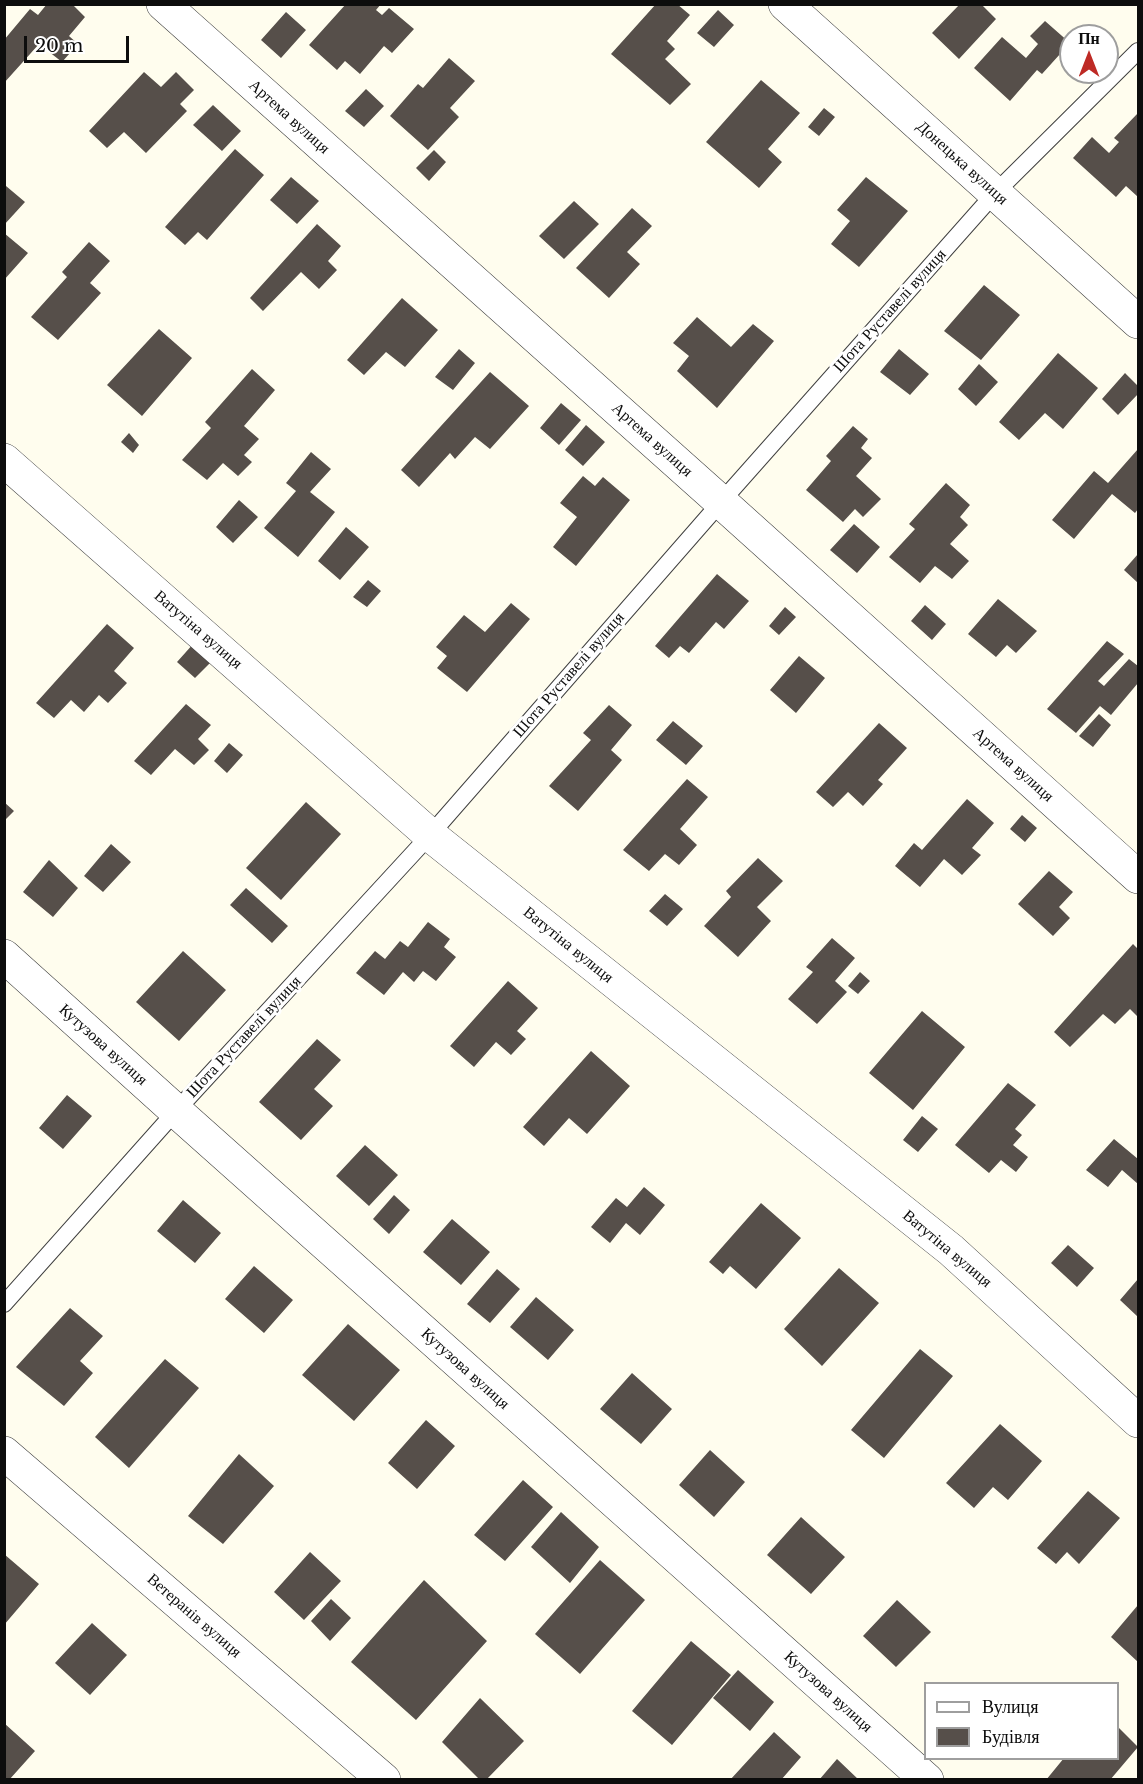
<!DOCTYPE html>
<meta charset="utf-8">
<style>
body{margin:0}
#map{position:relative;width:1143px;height:1784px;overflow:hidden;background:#fffdee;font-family:"Libre Baskerville",serif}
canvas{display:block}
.frame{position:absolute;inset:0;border:6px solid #0d0d0d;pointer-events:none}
.legend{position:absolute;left:924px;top:1682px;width:195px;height:78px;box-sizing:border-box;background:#fff;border:2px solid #9e9e9e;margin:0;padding:8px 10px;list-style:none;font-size:18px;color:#0d0d0d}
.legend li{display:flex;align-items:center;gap:12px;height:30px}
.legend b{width:30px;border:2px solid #9e9e9e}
.north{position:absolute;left:1059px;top:24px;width:60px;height:60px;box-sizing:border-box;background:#fff;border:2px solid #9e9e9e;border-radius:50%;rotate:0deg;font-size:16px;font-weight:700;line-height:24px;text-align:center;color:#0d0d0d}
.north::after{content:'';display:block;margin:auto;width:21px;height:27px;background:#be2a25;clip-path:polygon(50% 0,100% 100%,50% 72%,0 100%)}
.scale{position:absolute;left:24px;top:36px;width:105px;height:27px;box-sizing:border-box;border:3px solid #0d0d0d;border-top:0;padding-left:8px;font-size:18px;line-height:21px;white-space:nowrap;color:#0d0d0d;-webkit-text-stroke:4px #fff;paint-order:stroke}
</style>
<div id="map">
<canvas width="1143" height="1784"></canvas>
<div class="frame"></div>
<ul class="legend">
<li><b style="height:8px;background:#fff"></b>Вулиця</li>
<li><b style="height:16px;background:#564f4a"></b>Будівля</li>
</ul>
<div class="north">Пн</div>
<div class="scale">20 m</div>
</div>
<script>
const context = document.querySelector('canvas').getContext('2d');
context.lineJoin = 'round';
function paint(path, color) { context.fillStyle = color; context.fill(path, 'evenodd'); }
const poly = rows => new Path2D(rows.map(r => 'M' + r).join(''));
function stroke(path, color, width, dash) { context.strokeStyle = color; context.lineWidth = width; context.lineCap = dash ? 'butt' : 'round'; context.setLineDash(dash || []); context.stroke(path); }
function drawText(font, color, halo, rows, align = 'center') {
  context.font = font + ' "Libre Baskerville",serif'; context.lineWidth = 6; context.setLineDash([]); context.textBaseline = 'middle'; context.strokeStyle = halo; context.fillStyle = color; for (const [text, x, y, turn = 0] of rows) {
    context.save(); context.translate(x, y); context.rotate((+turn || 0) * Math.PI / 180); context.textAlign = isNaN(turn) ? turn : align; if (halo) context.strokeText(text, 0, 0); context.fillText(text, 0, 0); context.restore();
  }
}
const building = poly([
 [47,4,72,4,85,17,69,36,78,44,62,62,39,44,4,83,4,40,30,9,38,15],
 [346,4,381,4,376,10,382,15,389,8,414,29,392,53,384,46,360,74,345,61,337,70,309,45],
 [656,4,677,4,690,15,667,41,675,49,665,59,691,84,670,105,611,54],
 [960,4,981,4,996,19,959,59,932,33],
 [718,10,734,25,714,47,697,33],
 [286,12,306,30,281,58,261,40],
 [1045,21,1070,43,1042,74,1037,70,1010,101,974,68,1002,37,1026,58,1038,44,1030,36],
 [449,58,475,81,450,108,459,117,428,150,390,116,418,84,423,88],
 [144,72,161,87,176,72,194,90,180,104,187,111,146,153,124,132,107,148,89,131],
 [761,80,800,113,768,149,782,162,759,188,706,142],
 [366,89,384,106,364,127,345,111],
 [213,105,241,131,222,151,193,125],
 [824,108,835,117,819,136,808,127],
 [1138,113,1138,197,1126,186,1116,197,1073,158,1092,137,1109,153,1119,142,1114,138],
 [235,149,264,175,207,240,198,232,185,245,165,227],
 [434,150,446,162,429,181,416,168],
 [291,177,319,201,297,224,270,200],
 [866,177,908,211,859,267,831,244,850,221,837,210],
 [6,186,25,202,4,225,4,187],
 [574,201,599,224,564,259,539,236],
 [632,208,652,226,627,252,640,264,609,298,576,268],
 [317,224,341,246,328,261,337,270,319,289,301,272,263,311,250,298],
 [4,233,28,253,4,280],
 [89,242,110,261,90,283,101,293,58,340,31,317,67,277,62,272],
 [984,285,1020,315,981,360,944,331],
 [402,298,438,330,405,367,386,352,364,375,347,360],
 [697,317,731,347,753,324,774,341,717,408,677,371,689,356,673,343],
 [159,329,192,358,142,416,107,385],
 [459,349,475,363,453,390,435,377],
 [899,349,929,374,910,395,880,372],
 [1058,353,1098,388,1063,429,1045,413,1019,440,999,422],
 [979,364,998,382,976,406,958,389],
 [252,369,275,390,244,426,259,439,244,455,252,462,238,476,223,463,207,480,182,460,211,428,205,422],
 [490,372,529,406,490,449,475,437,455,459,450,453,419,487,401,470],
 [1125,373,1138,386,1138,394,1118,415,1102,399],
 [561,403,581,420,559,445,540,428],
 [586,425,605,442,583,466,565,450],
 [853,426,868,439,861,448,872,458,856,476,881,499,863,517,855,509,843,522,806,490,831,461,826,456],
 [129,433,139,445,133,453,121,442],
 [1138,449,1138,509,1135,513,1112,494,1074,539,1052,520,1094,471,1108,483],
 [311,452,331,469,310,492,335,512,298,557,264,528,296,491,286,483],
 [583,476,595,486,603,477,630,500,576,566,553,547,577,517,560,503],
 [946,483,970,505,960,517,968,525,950,544,969,561,952,579,935,566,920,583,889,557,915,529,909,524],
 [239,500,258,517,233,543,216,527],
 [854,524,880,547,857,573,830,550],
 [346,527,369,547,340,580,318,561],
 [1138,554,1138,583,1124,570],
 [717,574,749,601,724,629,716,622,689,653,680,646,669,658,655,646],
 [368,580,381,591,367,607,353,597],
 [998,599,1037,631,1016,653,1007,645,996,657,968,634],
 [511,603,530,619,467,692,437,668,447,656,436,647,464,615,485,632],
 [925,605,946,624,932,640,911,621],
 [785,607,796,617,779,635,769,626],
 [107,624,134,648,114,671,127,683,108,703,99,695,84,712,71,700,54,718,36,703],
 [1107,641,1124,654,1098,681,1104,686,1129,659,1138,666,1138,683,1111,715,1100,706,1076,733,1047,709],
 [194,643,213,660,195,678,177,662],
 [799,656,825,678,796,713,770,690],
 [186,704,211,725,198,739,209,750,194,765,175,749,151,775,134,761],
 [609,705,632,725,611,750,622,760,578,811,549,786,591,740,583,733],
 [1099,714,1111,725,1093,747,1079,736],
 [673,721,703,746,686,765,656,740],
 [879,723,907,748,878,780,883,784,863,806,848,792,833,807,816,792],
 [229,743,243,755,227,773,214,761],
 [687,779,708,797,680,829,697,845,679,865,665,854,649,871,623,850],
 [967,799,994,823,972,848,981,855,962,875,944,859,920,887,895,866,914,843,922,850],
 [4,802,14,811,4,821],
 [306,802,341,834,281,900,246,868],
 [1022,815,1037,828,1025,842,1010,829],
 [111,844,131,862,103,892,84,876],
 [758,858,783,881,757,907,771,921,738,957,704,926,731,897,726,891],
 [49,860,78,888,53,917,23,892],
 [1049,871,1073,892,1059,907,1070,918,1053,936,1018,904],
 [246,888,288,926,272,943,230,905],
 [665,894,683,909,667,926,649,911],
 [428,922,450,939,444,947,456,957,436,981,423,971,414,982,403,972,384,995,356,973,375,951,385,959,400,941,408,947],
 [832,938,855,958,835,981,847,992,817,1024,788,999,813,972,806,967],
 [1133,944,1138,949,1138,1017,1130,1009,1115,1024,1103,1014,1070,1047,1054,1032],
 [183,951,226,990,179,1041,136,1002],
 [860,972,870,981,858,994,848,986],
 [508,981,538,1008,517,1031,526,1039,511,1055,496,1042,474,1067,450,1046],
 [922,1011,965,1047,913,1110,869,1073],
 [317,1039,341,1060,314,1089,333,1106,301,1140,259,1102],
 [591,1051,630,1086,587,1134,569,1118,544,1146,523,1127],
 [1008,1083,1036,1105,1015,1129,1022,1135,1013,1145,1028,1157,1016,1172,1001,1160,989,1173,955,1145],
 [67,1095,92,1116,63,1149,39,1128],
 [922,1116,938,1129,918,1152,903,1140],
 [1114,1139,1138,1159,1138,1184,1122,1170,1108,1187,1086,1170],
 [365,1145,398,1175,369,1206,336,1176],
 [644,1187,665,1205,640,1235,626,1223,610,1243,591,1227,616,1198,627,1207],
 [394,1195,410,1210,389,1234,373,1219],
 [183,1200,221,1233,195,1263,157,1231],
 [761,1203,801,1238,756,1289,730,1266,723,1274,709,1262],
 [452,1219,490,1252,461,1285,423,1252],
 [1068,1245,1094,1268,1077,1287,1051,1263],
 [254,1266,293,1300,264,1333,225,1299],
 [839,1268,879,1303,822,1366,784,1329],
 [497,1269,520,1289,490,1323,467,1304],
 [1138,1279,1138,1317,1120,1300],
 [536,1297,574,1330,548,1360,510,1327],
 [70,1308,103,1336,80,1361,93,1373,64,1406,16,1367],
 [348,1324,400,1370,354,1421,302,1375],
 [920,1349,953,1376,884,1458,851,1430],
 [165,1359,199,1388,129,1468,95,1437],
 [632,1373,672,1409,641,1444,600,1409],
 [426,1420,455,1446,417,1489,388,1463],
 [1000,1424,1042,1461,1008,1500,993,1487,974,1508,946,1483],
 [710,1450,745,1482,714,1517,679,1485],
 [239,1454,274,1486,223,1544,188,1516],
 [523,1480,553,1507,505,1561,474,1535],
 [1088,1491,1120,1518,1079,1564,1067,1552,1056,1564,1037,1548],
 [561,1512,599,1547,570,1583,531,1547],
 [801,1517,845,1557,811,1594,767,1555],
 [310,1552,341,1581,304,1620,274,1592],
 [4,1554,39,1584,4,1625],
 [600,1560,645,1600,580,1674,535,1634],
 [424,1580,487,1641,416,1720,351,1662],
 [331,1599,351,1618,330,1641,311,1621],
 [897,1600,931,1632,896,1667,863,1636],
 [1138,1605,1138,1662,1111,1637],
 [92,1623,127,1655,90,1695,55,1663],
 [691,1641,731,1675,672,1745,632,1711],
 [738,1670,774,1702,750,1731,713,1698],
 [480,1698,524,1741,486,1780,480,1780,442,1742],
 [4,1723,35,1751,9,1780,4,1780],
 [1118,1727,1138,1747,1110,1780,1046,1780,1064,1758,1118,1758],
 [774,1732,801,1757,781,1780,730,1780],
 [837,1759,859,1780,819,1780]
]);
const service = poly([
 [4,1304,176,1111,430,835,721,502,995,193,1138,51]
]);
const minor = poly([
 [163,4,721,502,1138,877],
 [785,4,1138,322],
 [4,460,430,835,951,1250,1138,1421],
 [4,956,176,1111,927,1780],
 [4,1453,384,1780]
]);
const streetNames = [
 ["Артема вулиця",289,117,42],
 ["Донецька вулиця",962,163,42],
 ["Шота Руставелі вулиця",890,311,-48],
 ["Артема вулиця",652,440,42],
 ["Ватутіна вулиця",198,630,41],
 ["Шота Руставелі вулиця",569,675,-49],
 ["Артема вулиця",1013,765,42],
 ["Ватутіна вулиця",568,945,39],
 ["Шота Руставелі вулиця",244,1037,-47],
 ["Кутузова вулиця",103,1045,42],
 ["Ватутіна вулиця",947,1249,40],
 ["Кутузова вулиця",465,1369,42],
 ["Ветеранів вулиця",194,1616,41],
 ["Кутузова вулиця",828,1692,42]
];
paint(building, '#564f4a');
stroke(service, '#404040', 18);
stroke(minor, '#404040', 34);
stroke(service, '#fff', 16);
stroke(minor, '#fff', 33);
drawText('16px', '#0d0d0d', '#fff', streetNames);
</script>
